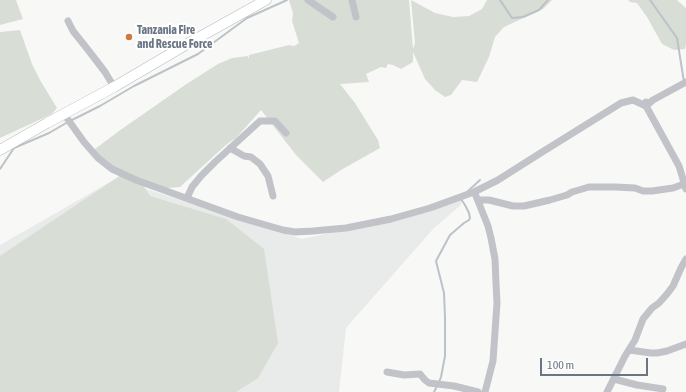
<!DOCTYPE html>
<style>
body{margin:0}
#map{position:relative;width:686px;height:392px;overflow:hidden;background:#f8f9f7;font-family:"Asap Condensed",sans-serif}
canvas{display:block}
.scale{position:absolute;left:540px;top:358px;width:108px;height:18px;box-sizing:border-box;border:2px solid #6b7584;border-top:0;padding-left:5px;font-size:12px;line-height:14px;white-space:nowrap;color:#6b7584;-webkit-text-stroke:3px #fff;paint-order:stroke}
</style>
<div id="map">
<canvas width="686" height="392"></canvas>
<div class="scale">100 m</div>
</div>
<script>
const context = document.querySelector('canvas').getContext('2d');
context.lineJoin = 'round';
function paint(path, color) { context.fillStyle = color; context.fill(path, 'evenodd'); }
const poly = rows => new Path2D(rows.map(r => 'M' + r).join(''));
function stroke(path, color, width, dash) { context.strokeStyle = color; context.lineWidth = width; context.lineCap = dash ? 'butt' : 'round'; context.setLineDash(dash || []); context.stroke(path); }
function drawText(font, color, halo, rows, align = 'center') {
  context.font = font + ' "Asap Condensed",sans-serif'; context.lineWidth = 4; context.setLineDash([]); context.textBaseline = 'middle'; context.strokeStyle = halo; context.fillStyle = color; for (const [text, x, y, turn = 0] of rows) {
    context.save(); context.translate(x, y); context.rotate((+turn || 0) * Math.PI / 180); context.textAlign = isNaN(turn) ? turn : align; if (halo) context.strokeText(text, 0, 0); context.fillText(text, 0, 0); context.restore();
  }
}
const built = poly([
 [115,179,302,239,428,212,461,200,461,205,434,228,346,328,339,392,0,392,0,245]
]);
const green = poly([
 [0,0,16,0,23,19,0,25],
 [289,0,409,0,413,49,415,43,411,0,435,13,453,17,469,16,482,9,487,0,552,0,543,9,504,27,495,37,489,57,477,82,462,80,451,95,445,97,435,90,425,79,413,52,413,62,401,69,393,65,388,64,386,68,381,67,366,74,369,82,340,84,355,103,378,140,380,148,341,170,323,182,296,155,261,110,236,138,227,144,180,187,156,189,141,182,150,196,226,219,264,249,278,343,258,378,236,392,0,392,0,256,124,173,95,158,95,149,119,131,185,85,218,64,232,58,248,56,249,59,249,55,289,45,294,46,299,43,292,21,293,13],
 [628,0,677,0,686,8,686,44,685,49,674,50,662,44,647,17,637,3,630,2],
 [20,30,32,64,40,80,57,108,52,114,0,138,0,32]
]);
const stream = poly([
 [500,0,512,18,523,17,539,10,548,0],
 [650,0,677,38,684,82],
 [72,120,100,106,134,86,198,54,247,18,287,0],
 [0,169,14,148,49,133,68,122],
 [467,192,480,180],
 [439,382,441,377,445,356,445,317,444,293,436,261,450,235,464,223,469,220,470,218,469,213,465,205,461,199],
 [434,392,437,386]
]);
const street = poly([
 [308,0,333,17],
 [352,0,356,17],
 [68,21,73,31,85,46,92,55,105,72,114,87],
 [646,102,646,106,679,166,686,189],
 [64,114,84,142,98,158,112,169,136,180,238,217,283,230,295,232,313,231,346,228,391,219,430,208,474,192,498,180,539,154,621,103,633,100,646,106,653,100,686,82],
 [230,148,244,156,251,157,260,164,268,176,273,196],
 [476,196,488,226,491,238,495,259,496,283,497,303,493,361,485,392],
 [187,198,192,187,201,176,215,162,260,121,275,121,286,133],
 [478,200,489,200,513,206,524,206,550,200,567,195,572,192,589,187,615,187,635,188,643,191,652,191,673,188,684,184],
 [629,350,651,353,657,353,667,351,686,344],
 [387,372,404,375,420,374,425,380,429,383,454,386,478,392],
 [614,379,637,385,663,389],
 [607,392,625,356,635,340,643,319,652,308,659,303,667,294,673,286,681,268,686,259]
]);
const secondary = poly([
 [0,150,47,123,114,87,189,43,266,0]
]);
const markers = [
 [129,37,4,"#cf7840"]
];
const poiNames = [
 ["Tanzania Fire",137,30],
 ["and Rescue Force",137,44]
];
paint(built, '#e9eaea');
paint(green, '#d8ddd6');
stroke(stream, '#bbc2c8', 2);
stroke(secondary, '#b6b9be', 11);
stroke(street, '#c1c3c8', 7);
stroke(secondary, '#fff', 10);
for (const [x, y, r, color] of markers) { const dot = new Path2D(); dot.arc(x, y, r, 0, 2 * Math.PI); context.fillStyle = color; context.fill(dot); stroke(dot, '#fff', 1.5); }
drawText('bold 12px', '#6b7584', '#fff', poiNames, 'left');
</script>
